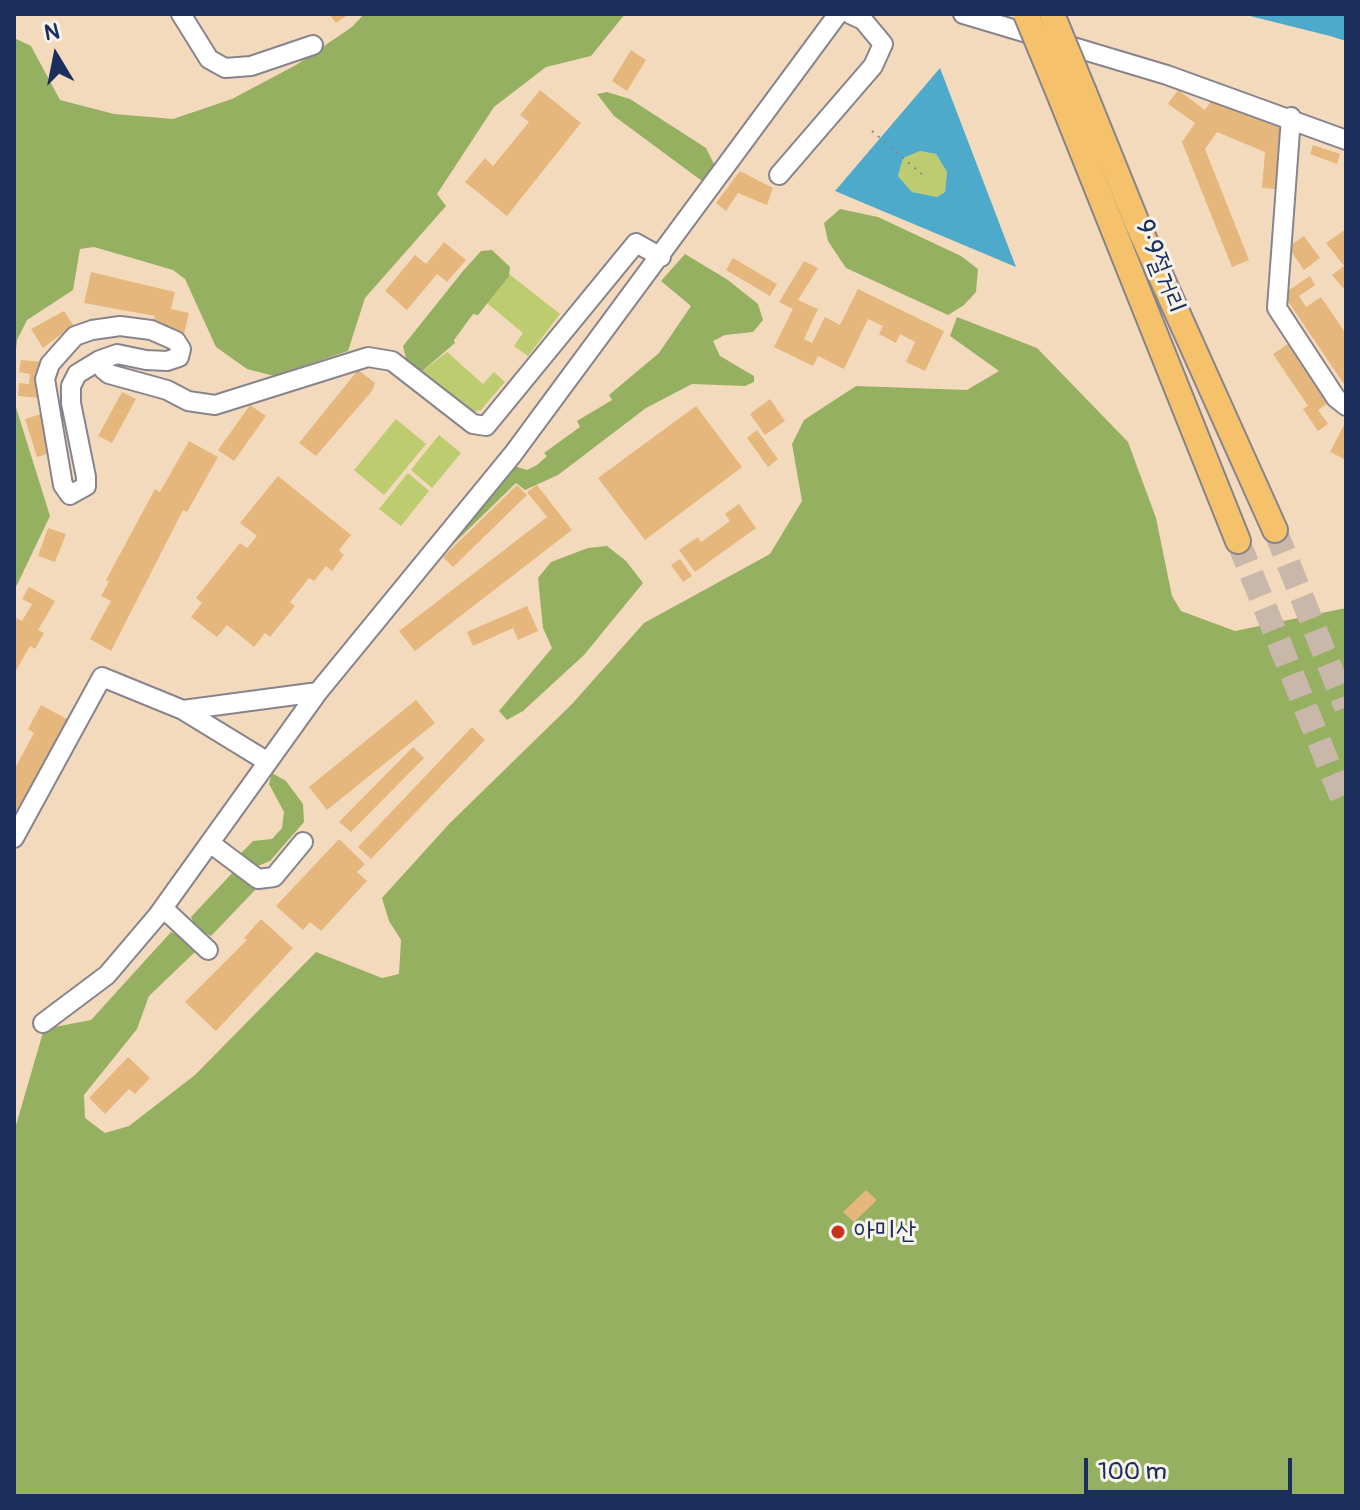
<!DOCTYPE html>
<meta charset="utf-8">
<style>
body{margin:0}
#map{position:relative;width:1360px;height:1510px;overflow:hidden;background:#f4dabc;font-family:Pangolin,sans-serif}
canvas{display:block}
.frame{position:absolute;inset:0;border:16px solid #1b2f5e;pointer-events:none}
.north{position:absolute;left:16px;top:16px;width:80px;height:80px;-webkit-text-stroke:6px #f7f3e8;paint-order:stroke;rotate:350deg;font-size:22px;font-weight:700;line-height:32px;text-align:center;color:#1b2f5e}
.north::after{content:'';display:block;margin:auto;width:28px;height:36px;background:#1b2f5e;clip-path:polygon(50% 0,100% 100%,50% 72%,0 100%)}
.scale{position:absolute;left:1084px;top:1458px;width:208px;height:36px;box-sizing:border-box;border:4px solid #1b2f5e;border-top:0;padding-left:10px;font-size:24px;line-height:28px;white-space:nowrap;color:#1b2f5e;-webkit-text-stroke:6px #f7f3e8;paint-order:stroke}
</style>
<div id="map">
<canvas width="1360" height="1510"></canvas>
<div class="frame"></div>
<div class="north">N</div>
<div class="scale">100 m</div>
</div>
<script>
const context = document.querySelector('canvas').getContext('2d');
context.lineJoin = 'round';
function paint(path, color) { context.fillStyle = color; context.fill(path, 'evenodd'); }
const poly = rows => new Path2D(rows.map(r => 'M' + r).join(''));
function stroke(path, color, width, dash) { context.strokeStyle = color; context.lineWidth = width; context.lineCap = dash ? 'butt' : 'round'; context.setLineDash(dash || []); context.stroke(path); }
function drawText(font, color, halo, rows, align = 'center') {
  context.font = font + ' Pangolin,"Poor Story",sans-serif'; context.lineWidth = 6; context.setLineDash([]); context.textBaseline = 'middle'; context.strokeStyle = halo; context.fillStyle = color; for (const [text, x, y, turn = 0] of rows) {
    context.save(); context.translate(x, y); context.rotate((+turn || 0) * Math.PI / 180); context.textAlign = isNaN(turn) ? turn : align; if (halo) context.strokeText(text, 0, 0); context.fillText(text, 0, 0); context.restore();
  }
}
const green = poly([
 [920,151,936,154,947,172,945,192,937,197,912,192,898,176,903,158],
 [509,274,560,314,528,356,514,346,523,333,487,303],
 [447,352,483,384,494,372,505,382,481,410,470,412,421,372],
 [396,419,426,444,384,495,354,470],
 [439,435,461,453,432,488,411,470],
 [408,473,429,491,401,526,379,509]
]);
const forest = poly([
 [364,14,625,14,591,56,546,67,494,107,437,194,446,206,365,298,348,351,274,376,247,369,216,347,185,279,173,270,94,247,80,249,73,290,27,320,17,340,14,370,14,38,31,46,60,100,114,114,173,119,232,99,296,65,352,27],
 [607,92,630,99,706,148,714,164,702,181,614,116,597,94],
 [840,209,878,217,961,256,978,269,976,292,964,305,948,315,846,268,828,241,824,223],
 [492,250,510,267,509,276,478,315,473,314,454,340,455,343,421,372,407,362,403,346,463,271,481,251],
 [685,254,728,280,758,304,763,320,753,332,725,335,713,341,720,356,754,376,754,382,745,386,692,384,646,408,558,475,525,490,516,483,441,556,387,624,384,619,511,465,527,470,537,465,547,456,544,453,580,427,577,421,612,400,609,395,659,353,691,306,661,281],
 [957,317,1037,348,1128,442,1156,518,1172,596,1181,611,1235,631,1346,608,1346,1496,14,1496,14,1132,44,1029,91,1020,171,932,182,937,195,952,149,996,137,1029,84,1095,85,1118,105,1133,129,1126,195,1075,316,952,382,978,399,974,401,940,389,921,382,898,449,824,572,704,644,623,770,554,802,501,792,444,804,420,856,386,967,390,999,371,950,336],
 [14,401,50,516,14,591],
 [607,546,626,561,643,583,584,655,523,711,507,720,499,711,552,648,543,628,538,578,551,562,588,548],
 [272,773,286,781,303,804,304,822,270,861,253,868,238,856,253,841,272,839,282,828,284,812,269,784],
 [236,869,257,888,211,936,196,929,191,917]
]);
const water = poly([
 [1242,14,1346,14,1346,41,1330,36],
 [940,68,1016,267,835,191],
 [920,151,936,154,947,172,945,192,937,197,912,192,898,176,903,158]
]);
const building = poly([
 [329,14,349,14,336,23],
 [631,50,646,60,627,91,612,81],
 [540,90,581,123,507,216,465,182,485,158,493,166,529,122,520,115],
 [1178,90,1205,110,1213,98,1281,126,1275,189,1262,188,1265,152,1217,132,1205,149,1249,260,1232,267,1182,142,1195,123,1168,104],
 [1313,145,1340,154,1337,164,1310,154],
 [740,171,773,188,767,205,738,193,726,211,716,203],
 [1346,229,1346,286,1343,288,1332,275,1344,266,1326,243],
 [1304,236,1320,258,1304,270,1288,247],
 [444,242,466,260,447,282,437,274,407,310,385,291,415,255,426,264],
 [733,258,777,284,770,296,726,270],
 [804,261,818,268,798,300,818,309,804,339,812,343,825,317,840,325,858,289,944,331,925,371,906,362,915,342,900,334,896,343,879,334,883,326,868,319,844,369,818,356,813,366,774,347,793,309,779,302],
 [91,272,175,292,171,309,189,313,184,334,153,327,155,316,84,303],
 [1310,276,1315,285,1299,296,1306,307,1321,297,1346,334,1346,387,1283,294],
 [64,311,73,325,43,348,31,329],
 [1291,342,1331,401,1318,410,1328,424,1318,431,1303,409,1308,406,1273,354],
 [21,360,43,362,41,398,18,396,19,383,29,384,30,374,19,372],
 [358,370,375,383,372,391,316,456,299,443],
 [122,392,136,399,112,443,98,436],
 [770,399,785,421,765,435,750,414],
 [250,405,266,416,234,461,218,450],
 [696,406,742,467,645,540,598,478],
 [41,414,53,452,37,457,25,419],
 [1346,421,1346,460,1330,452],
 [757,430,778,459,768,467,747,438],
 [189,441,218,457,187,512,183,510,111,651,90,639,111,601,101,596,109,582,106,580,155,489,160,492],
 [278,476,351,535,339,550,344,555,332,571,326,566,314,581,309,578,290,602,295,606,270,637,265,633,254,647,227,625,217,637,191,617,202,603,196,598,240,543,247,548,257,536,240,523],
 [517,485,527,495,453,567,443,557],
 [537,485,572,530,415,651,399,631,547,517,527,492],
 [739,504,756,528,695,572,679,550,698,537,701,542,730,521,725,514],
 [48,528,66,534,55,562,38,556],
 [680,559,692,576,683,582,671,565],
 [29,587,55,601,38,630,44,633,35,649,30,646,14,674,14,621,16,618,22,621,32,604,22,599],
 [527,606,538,631,518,640,513,628,473,646,467,632],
 [416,700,435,723,327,810,309,787],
 [41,705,69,720,14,819,14,770,34,733,28,729],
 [472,727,485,740,371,859,358,847],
 [413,747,424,758,351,832,339,822],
 [339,839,365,864,357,872,367,881,321,931,310,922,303,930,276,906],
 [261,919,293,948,216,1031,185,1002,247,940,244,938],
 [128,1057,150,1078,135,1094,129,1089,105,1114,89,1098],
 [866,1190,877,1200,854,1222,843,1212]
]);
const highwayTunnel = poly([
 [1275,530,1346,707],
 [1238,541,1346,808]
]);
const path = poly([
 [872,131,925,177]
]);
const minor = poly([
 [181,14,209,59,225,68,251,66,313,45],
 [963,14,1167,75,1346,140],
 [1291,117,1277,308,1336,398,1346,406],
 [779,175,873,66,883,44,863,20,850,14],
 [100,360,77,374,71,386,71,403,86,477,86,486,70,495,63,485,45,379,50,364,75,336,92,330,120,326,151,330,176,341,181,349,179,357,167,361,146,360,117,354,100,360,103,369,109,374,167,390,188,401,215,405,368,357,392,361,473,424,486,426,636,243,661,257],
 [183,710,268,762],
 [14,838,102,677,183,710,318,692],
 [210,843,258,879,274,877,303,842],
 [163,908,208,950],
 [43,1023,107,975,158,915,318,692,513,454,838,14]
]);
const highway = poly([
 [1084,92,1137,223,1275,530],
 [1062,101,1238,541]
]);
const highwayBridge = poly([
 [1026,14,1062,101],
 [1052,14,1084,92]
]);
const markers = [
 [838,1232,8,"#c8321e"]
];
const streetNames = [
 ["9·9절거리",1159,267,69]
];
const poiNames = [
 ["아미산",854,1232]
];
paint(green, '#bccc6e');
paint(forest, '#95b061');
paint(water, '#4daacb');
paint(building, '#e5b77d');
stroke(highwayTunnel, '#c9b8a9', 24, [24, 12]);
stroke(minor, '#88848d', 22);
stroke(highway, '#88848d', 28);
stroke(path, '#88848d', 2, [2, 6]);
stroke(minor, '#fff', 18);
stroke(highway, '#f5c16b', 24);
stroke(highwayBridge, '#88848d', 28, []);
stroke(highwayBridge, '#f5c16b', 24);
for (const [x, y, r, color] of markers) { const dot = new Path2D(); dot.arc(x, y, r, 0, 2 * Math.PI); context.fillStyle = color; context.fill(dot); stroke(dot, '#f7f3e8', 3); }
drawText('26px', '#1b2f5e', '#f7f3e8', streetNames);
drawText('26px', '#1b2f5e', '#f7f3e8', poiNames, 'left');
</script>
